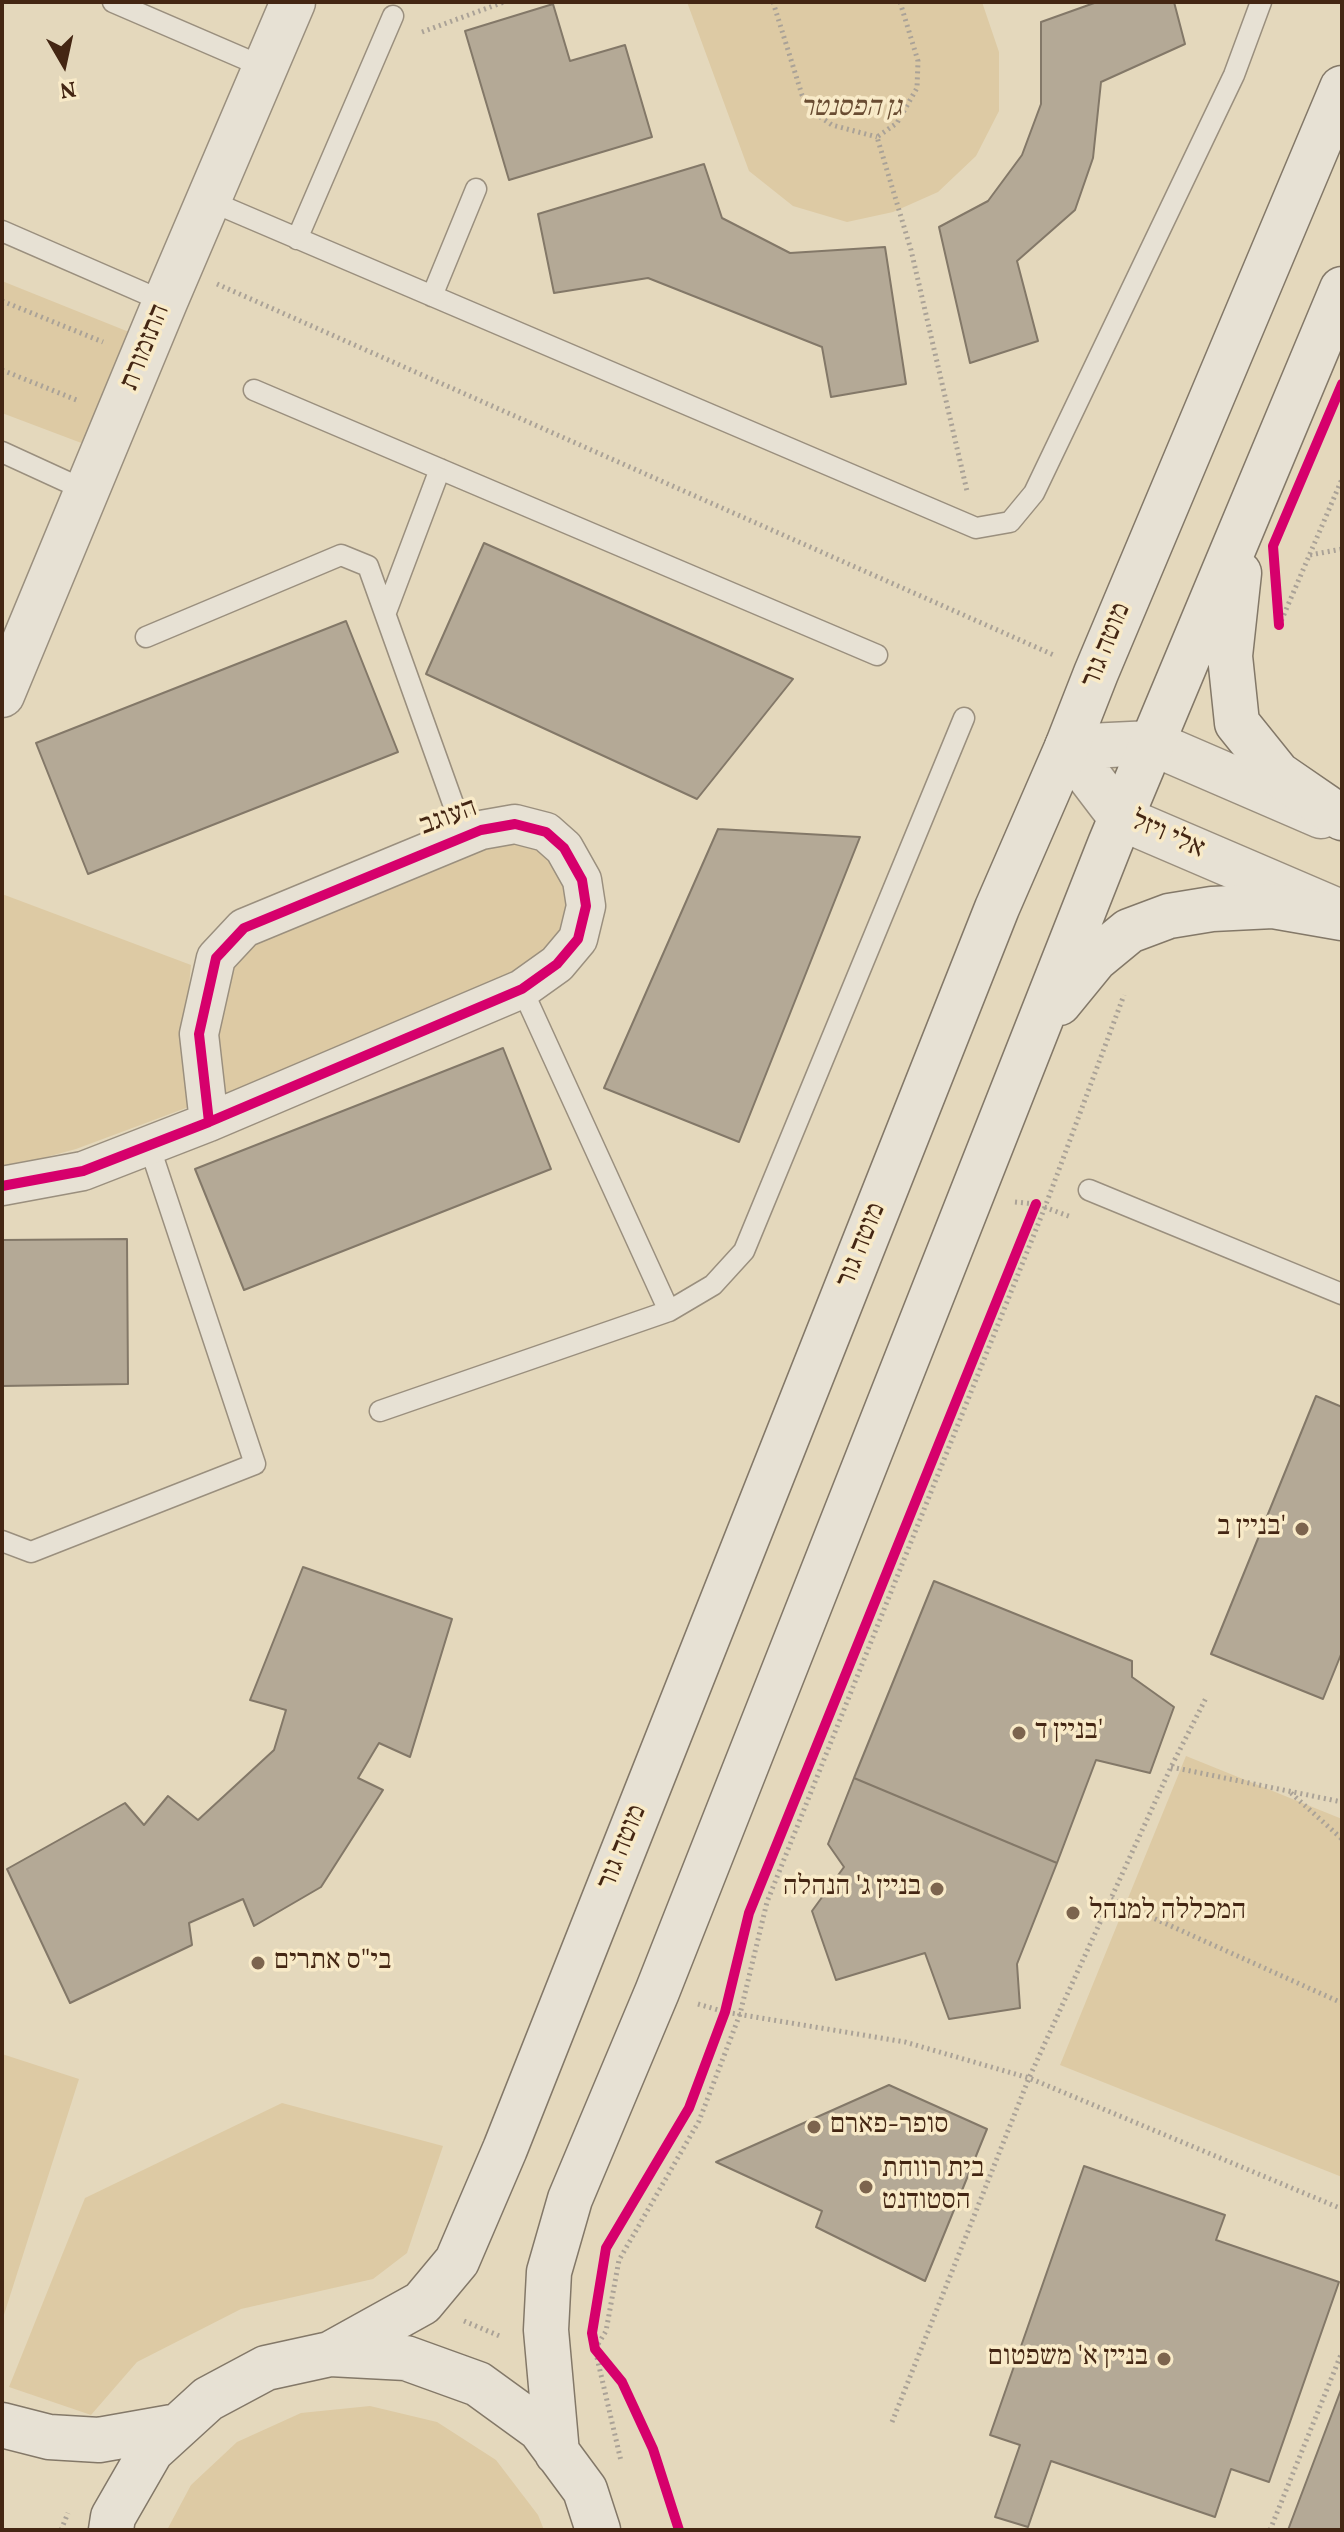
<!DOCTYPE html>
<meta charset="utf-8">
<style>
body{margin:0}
#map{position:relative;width:1344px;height:2532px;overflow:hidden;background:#e4d8bc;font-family:Vollkorn,serif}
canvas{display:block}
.frame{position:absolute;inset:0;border:4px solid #442613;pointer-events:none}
.north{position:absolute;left:24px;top:24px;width:80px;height:80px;-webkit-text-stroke:6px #f8eac8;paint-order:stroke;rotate:171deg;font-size:22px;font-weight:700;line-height:32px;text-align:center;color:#442613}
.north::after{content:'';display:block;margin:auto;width:28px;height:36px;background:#442613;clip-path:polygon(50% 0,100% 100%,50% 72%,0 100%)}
</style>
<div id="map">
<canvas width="1344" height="2532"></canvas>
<div class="frame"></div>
<div class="north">N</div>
</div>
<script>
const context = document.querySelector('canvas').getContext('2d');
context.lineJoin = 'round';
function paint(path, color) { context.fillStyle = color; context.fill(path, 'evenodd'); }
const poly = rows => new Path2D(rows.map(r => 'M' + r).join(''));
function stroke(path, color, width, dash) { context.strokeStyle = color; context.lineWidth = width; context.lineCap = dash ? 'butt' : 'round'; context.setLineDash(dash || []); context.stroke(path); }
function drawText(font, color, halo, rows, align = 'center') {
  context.font = font + ' Vollkorn,"Frank Ruhl Libre",serif'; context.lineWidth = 7; context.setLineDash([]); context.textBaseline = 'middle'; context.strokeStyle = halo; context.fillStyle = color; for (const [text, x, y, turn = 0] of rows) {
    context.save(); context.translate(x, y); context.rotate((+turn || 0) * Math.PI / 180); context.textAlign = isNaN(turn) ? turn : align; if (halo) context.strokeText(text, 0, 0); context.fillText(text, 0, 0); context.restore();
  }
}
const green = poly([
 [687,2,982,2,999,52,999,111,976,156,938,192,893,212,847,222,793,206,749,171],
 [2,281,134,334,84,444,2,413],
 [484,841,540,843,571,884,568,933,516,979,219,1105,211,1035,226,963,251,938],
 [2,894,191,965,185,1027,194,1105,76,1149,2,1169],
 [1186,1756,1342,1819,1342,2177,1060,2065],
 [2,2054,79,2079,2,2321],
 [282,2103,443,2146,407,2253,373,2279,241,2309,137,2362,91,2415,9,2387,85,2198],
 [370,2406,437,2422,496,2460,538,2515,544,2530,167,2530,191,2485,237,2442,301,2413]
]);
const building = poly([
 [1097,2,1174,2,1185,44,1101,82,1093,158,1075,210,1017,261,1038,341,970,363,939,227,988,201,1022,155,1041,104,1041,22,1097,2],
 [553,4,570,61,625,45,652,137,509,180,465,31,553,4],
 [704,164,722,218,790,253,885,247,906,384,831,397,822,347,648,278,554,293,538,214,704,164],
 [484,543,793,679,697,799,426,674,484,543],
 [346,621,398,752,88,874,36,743,346,621],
 [718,829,860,837,739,1142,604,1088,718,829],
 [503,1048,551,1169,244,1290,195,1169,503,1048],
 [127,1239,128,1384,2,1386,2,1240,127,1239],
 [1316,1396,1342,1407,1342,1652,1323,1699,1211,1654,1316,1396],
 [303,1567,452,1619,410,1757,379,1743,358,1778,383,1790,321,1887,254,1926,243,1899,189,1923,192,1945,70,2003,7,1869,125,1803,144,1825,168,1796,198,1820,274,1750,286,1710,250,1700,303,1567],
 [934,1581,1132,1661,1132,1677,1174,1707,1150,1773,1096,1760,1057,1863,854,1778,934,1581],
 [854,1778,1057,1863,1017,1964,1020,2008,949,2019,925,1953,836,1980,812,1911,844,1867,828,1844,854,1778],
 [889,2085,987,2129,925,2281,816,2227,822,2211,716,2162,889,2085],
 [1084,2166,1225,2215,1216,2240,1339,2282,1269,2482,1231,2469,1215,2517,1051,2461,1028,2527,995,2517,1020,2445,990,2435,1084,2166],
 [1342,2387,1342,2530,1288,2530,1342,2387]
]);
const path = poly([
 [773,2,802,95,813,112,832,125,877,137],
 [900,2,918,61,917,88,897,123,877,137,911,250,967,491],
 [422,32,504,2],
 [217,284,1056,656],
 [2,301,103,342],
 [2,370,79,401],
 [1310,555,1342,549],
 [1279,626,1342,479],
 [1015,1202,1036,1204,1071,1217],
 [1171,1767,1342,1802],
 [1291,1793,1342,1839],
 [1111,1899,1342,2003],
 [698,2004,725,2012,905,2042,1029,2078,1342,2209],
 [464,2321,502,2337],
 [595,2349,606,2331,619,2260,699,2121,740,2014,767,1902,1045,1207,1124,995],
 [592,2350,595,2349,621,2461],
 [892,2422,1029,2078,1171,1767,1206,1698],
 [61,2530,68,2513],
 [1270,2530,1342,2352]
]);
const service = poly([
 [113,2,266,68],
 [210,201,976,528,1010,522,1034,493,1234,75,1261,2],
 [2,231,165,302],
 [297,239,393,16],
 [432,296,476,189],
 [254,390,877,655],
 [2,452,87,491],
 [386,612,440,469],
 [146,637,341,555,368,566,465,837],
 [522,989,669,1311],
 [1089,1190,1342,1294],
 [380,1411,669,1311,713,1285,744,1251,964,718],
 [2,1541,31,1552,255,1464,149,1145]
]);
const minor = poly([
 [2,1186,83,1171,209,1122,522,989,557,964,578,939,586,906,582,880,564,848,546,832,515,824,481,830,244,928,216,958,199,1034,209,1122]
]);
const tertiary = poly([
 [2,695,165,302,293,2],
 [1067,747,1121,818,1331,908],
 [1067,747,1152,743,1321,816]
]);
const secondary = poly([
 [1239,573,1230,656,1237,723,1278,774,1342,818],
 [1059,1003,1095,959,1129,931,1169,916,1212,909,1273,906,1342,918],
 [330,2354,422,2303,457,2261,505,2149,997,908,1067,747,1096,673,1342,88],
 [2,2425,49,2437,99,2440,178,2426],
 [557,2453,546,2330,549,2272,570,2199,657,1992,1110,844,1342,289],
 [111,2530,113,2517,151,2451,208,2399,266,2368,330,2354,406,2358,478,2384,540,2429,585,2490,598,2530]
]);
const cycleway = poly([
 [1279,625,1273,546,1342,384],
 [2,1186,83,1171,209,1122,522,989,557,964,578,939,586,906,582,880,564,848,546,832,515,824,481,830,244,928,216,958,199,1034,209,1122],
 [679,2530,653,2449,622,2382,595,2349,592,2333,606,2248,689,2108,725,2012,749,1913,1036,1204]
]);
const markers = [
 [1302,1529,8,"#7c644e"],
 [1019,1733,8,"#7c644e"],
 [937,1889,8,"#7c644e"],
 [1073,1913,8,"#7c644e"],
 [258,1963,8,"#7c644e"],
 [814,2127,8,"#7c644e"],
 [866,2187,8,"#7c644e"],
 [1164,2359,8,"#7c644e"]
];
const parkNames = [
 ["גן הפסנטר",851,110]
];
const streetNames = [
 ["התזמורת",147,348,-68],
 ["מוטה גור",1108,646,-68],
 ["העוגב",449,819,-20],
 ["אלי ויזל",1167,837,24],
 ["מוטה גור",863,1246,-68],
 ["מוטה גור",624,1848,-68]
];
const poiNames = [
 ["בניין ב'",1286,1529,"right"],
 ["בניין ד'",1035,1733],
 ["בניין ג' הנהלה",921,1889,"right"],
 ["המכללה למנהל",1089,1913],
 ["בי\"ס אתרים",274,1963],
 ["סופר-פארם",830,2127],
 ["בית רווחת",882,2171],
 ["הסטודנט",882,2203],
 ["בניין א' משפטום",1148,2359,"right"]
];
paint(green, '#ddcaa4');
paint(building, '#b4a996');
stroke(building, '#837868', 2);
stroke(service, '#9a8f7e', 23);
stroke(minor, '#9a8f7e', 41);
stroke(tertiary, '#9a8f7e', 47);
stroke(secondary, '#837868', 47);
stroke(path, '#aaa297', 5, [2, 4]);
stroke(service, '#e7e1d4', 20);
stroke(minor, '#e7e1d4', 38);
stroke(tertiary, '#e7e1d4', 44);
stroke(secondary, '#e7e1d4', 44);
stroke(cycleway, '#d6006c', 10);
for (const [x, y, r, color] of markers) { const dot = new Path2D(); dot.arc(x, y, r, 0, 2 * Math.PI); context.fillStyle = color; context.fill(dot); stroke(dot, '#f8eac8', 3); }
drawText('italic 28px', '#694c32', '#f8eac8', parkNames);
drawText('28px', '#442613', '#f8eac8', streetNames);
drawText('28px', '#442613', '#f8eac8', poiNames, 'left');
</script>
